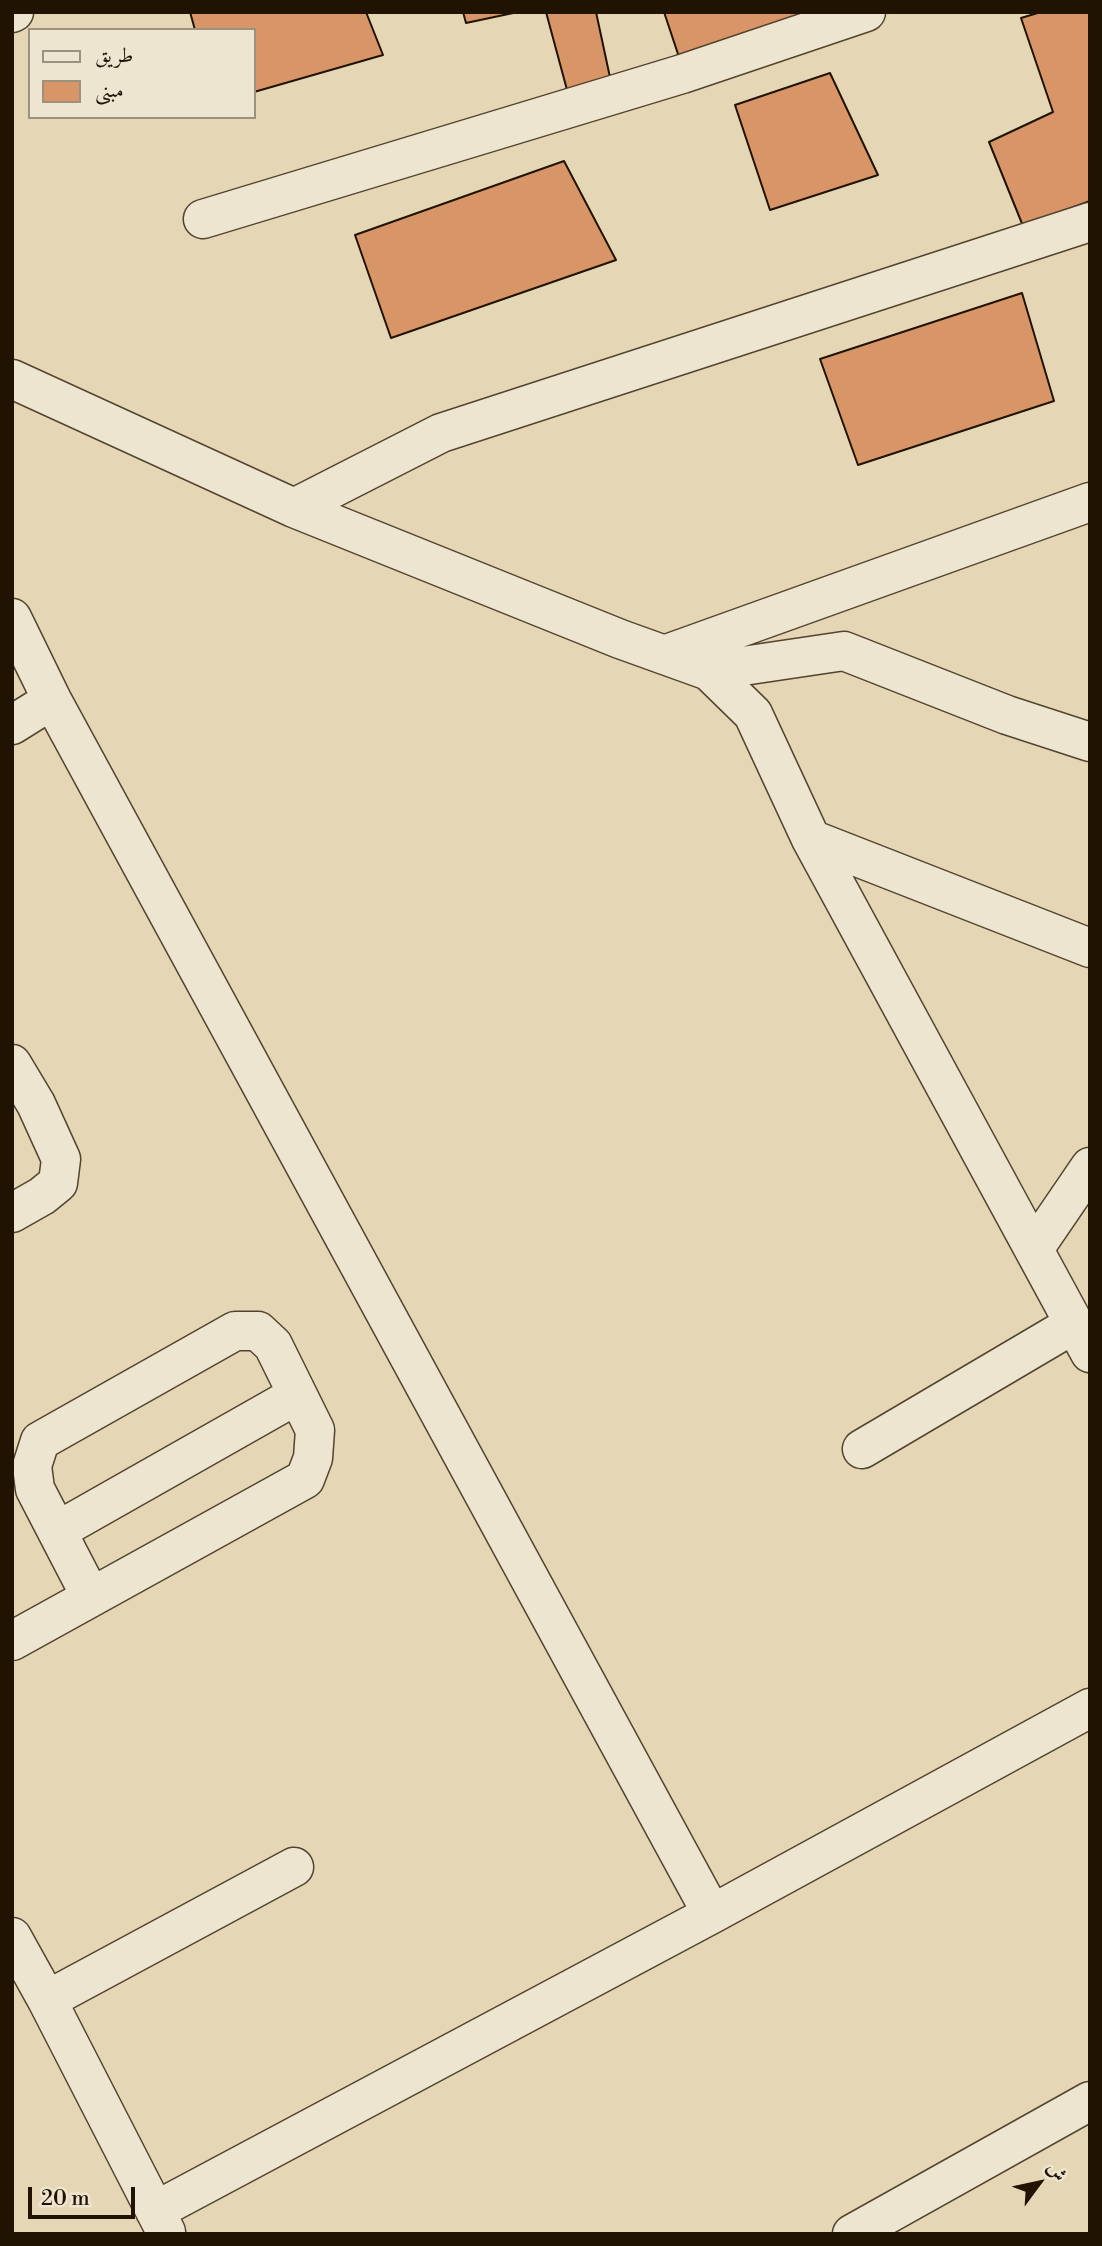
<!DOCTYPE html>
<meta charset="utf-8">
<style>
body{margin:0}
#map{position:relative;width:1102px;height:2246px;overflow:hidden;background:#e5d7b6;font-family:"Libre Bodoni",Amiri,serif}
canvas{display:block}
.frame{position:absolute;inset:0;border:14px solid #211302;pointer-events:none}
.legend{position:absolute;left:28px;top:28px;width:228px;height:91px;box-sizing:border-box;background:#eee5d0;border:2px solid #9c917e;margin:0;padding:9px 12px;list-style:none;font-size:21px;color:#211302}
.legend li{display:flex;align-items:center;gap:14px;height:35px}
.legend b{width:35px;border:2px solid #9c917e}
.north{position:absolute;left:1004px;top:2148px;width:70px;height:70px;-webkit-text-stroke:5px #eee5d0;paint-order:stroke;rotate:57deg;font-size:19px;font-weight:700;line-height:28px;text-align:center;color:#211302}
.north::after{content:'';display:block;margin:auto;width:24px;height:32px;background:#211302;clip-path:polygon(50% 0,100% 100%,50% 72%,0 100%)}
.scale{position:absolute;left:28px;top:2187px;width:107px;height:32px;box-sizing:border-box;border:4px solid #211302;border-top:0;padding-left:9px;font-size:21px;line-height:24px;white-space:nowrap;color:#211302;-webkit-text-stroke:5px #eee5d0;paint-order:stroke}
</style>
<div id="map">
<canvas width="1102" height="2246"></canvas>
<div class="frame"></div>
<ul class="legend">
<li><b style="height:9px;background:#eee5d0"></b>طريق</li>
<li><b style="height:19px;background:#d79568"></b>مبنى</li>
</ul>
<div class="north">ش</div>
<div class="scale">20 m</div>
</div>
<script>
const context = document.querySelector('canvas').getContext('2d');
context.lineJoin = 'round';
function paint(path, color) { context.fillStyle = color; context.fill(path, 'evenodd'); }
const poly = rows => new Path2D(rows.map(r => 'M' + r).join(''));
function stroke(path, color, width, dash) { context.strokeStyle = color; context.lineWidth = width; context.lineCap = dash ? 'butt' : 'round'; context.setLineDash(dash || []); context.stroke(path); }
const building = poly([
 [190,12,366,12,383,55,254,92,254,30,195,30,190,12],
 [463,12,518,12,466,23,463,12],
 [546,12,596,12,611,82,570,101,546,12],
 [664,12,801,12,798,26,683,69,664,12],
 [1041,12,1090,12,1090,201,1023,226,989,142,1053,112,1021,18,1041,12],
 [830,73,878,175,770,210,735,105,830,73],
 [564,161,616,260,391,338,355,235,564,161],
 [1022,293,1054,401,858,465,820,359,1022,293]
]);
const minor = poly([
 [12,13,14,12],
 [203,219,682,74,866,12],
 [12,379,294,508,620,639,709,671,753,714,811,839,1090,1353],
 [294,508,441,433,1090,222],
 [12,618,52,700,712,1914],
 [664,655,1090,502],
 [709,671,844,651,1007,715,1090,742],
 [12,725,52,700],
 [811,839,1090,948],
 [12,1064,36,1104,61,1159,58,1183,42,1196,12,1213],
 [1034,1249,1090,1167],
 [862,1449,1074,1324],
 [57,1531,297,1395],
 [12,1641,305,1479,313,1458,315,1430,273,1345,258,1331,235,1331,40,1441,32,1466,35,1489,91,1597],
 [12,1937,47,2000,166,2232],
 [47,2000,294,1867],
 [155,2211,712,1914,1090,1708],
 [852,2234,1090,2101]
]);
paint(building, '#d79568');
stroke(building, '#211302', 2);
stroke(minor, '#52442f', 41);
stroke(minor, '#eee5d0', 38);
</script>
